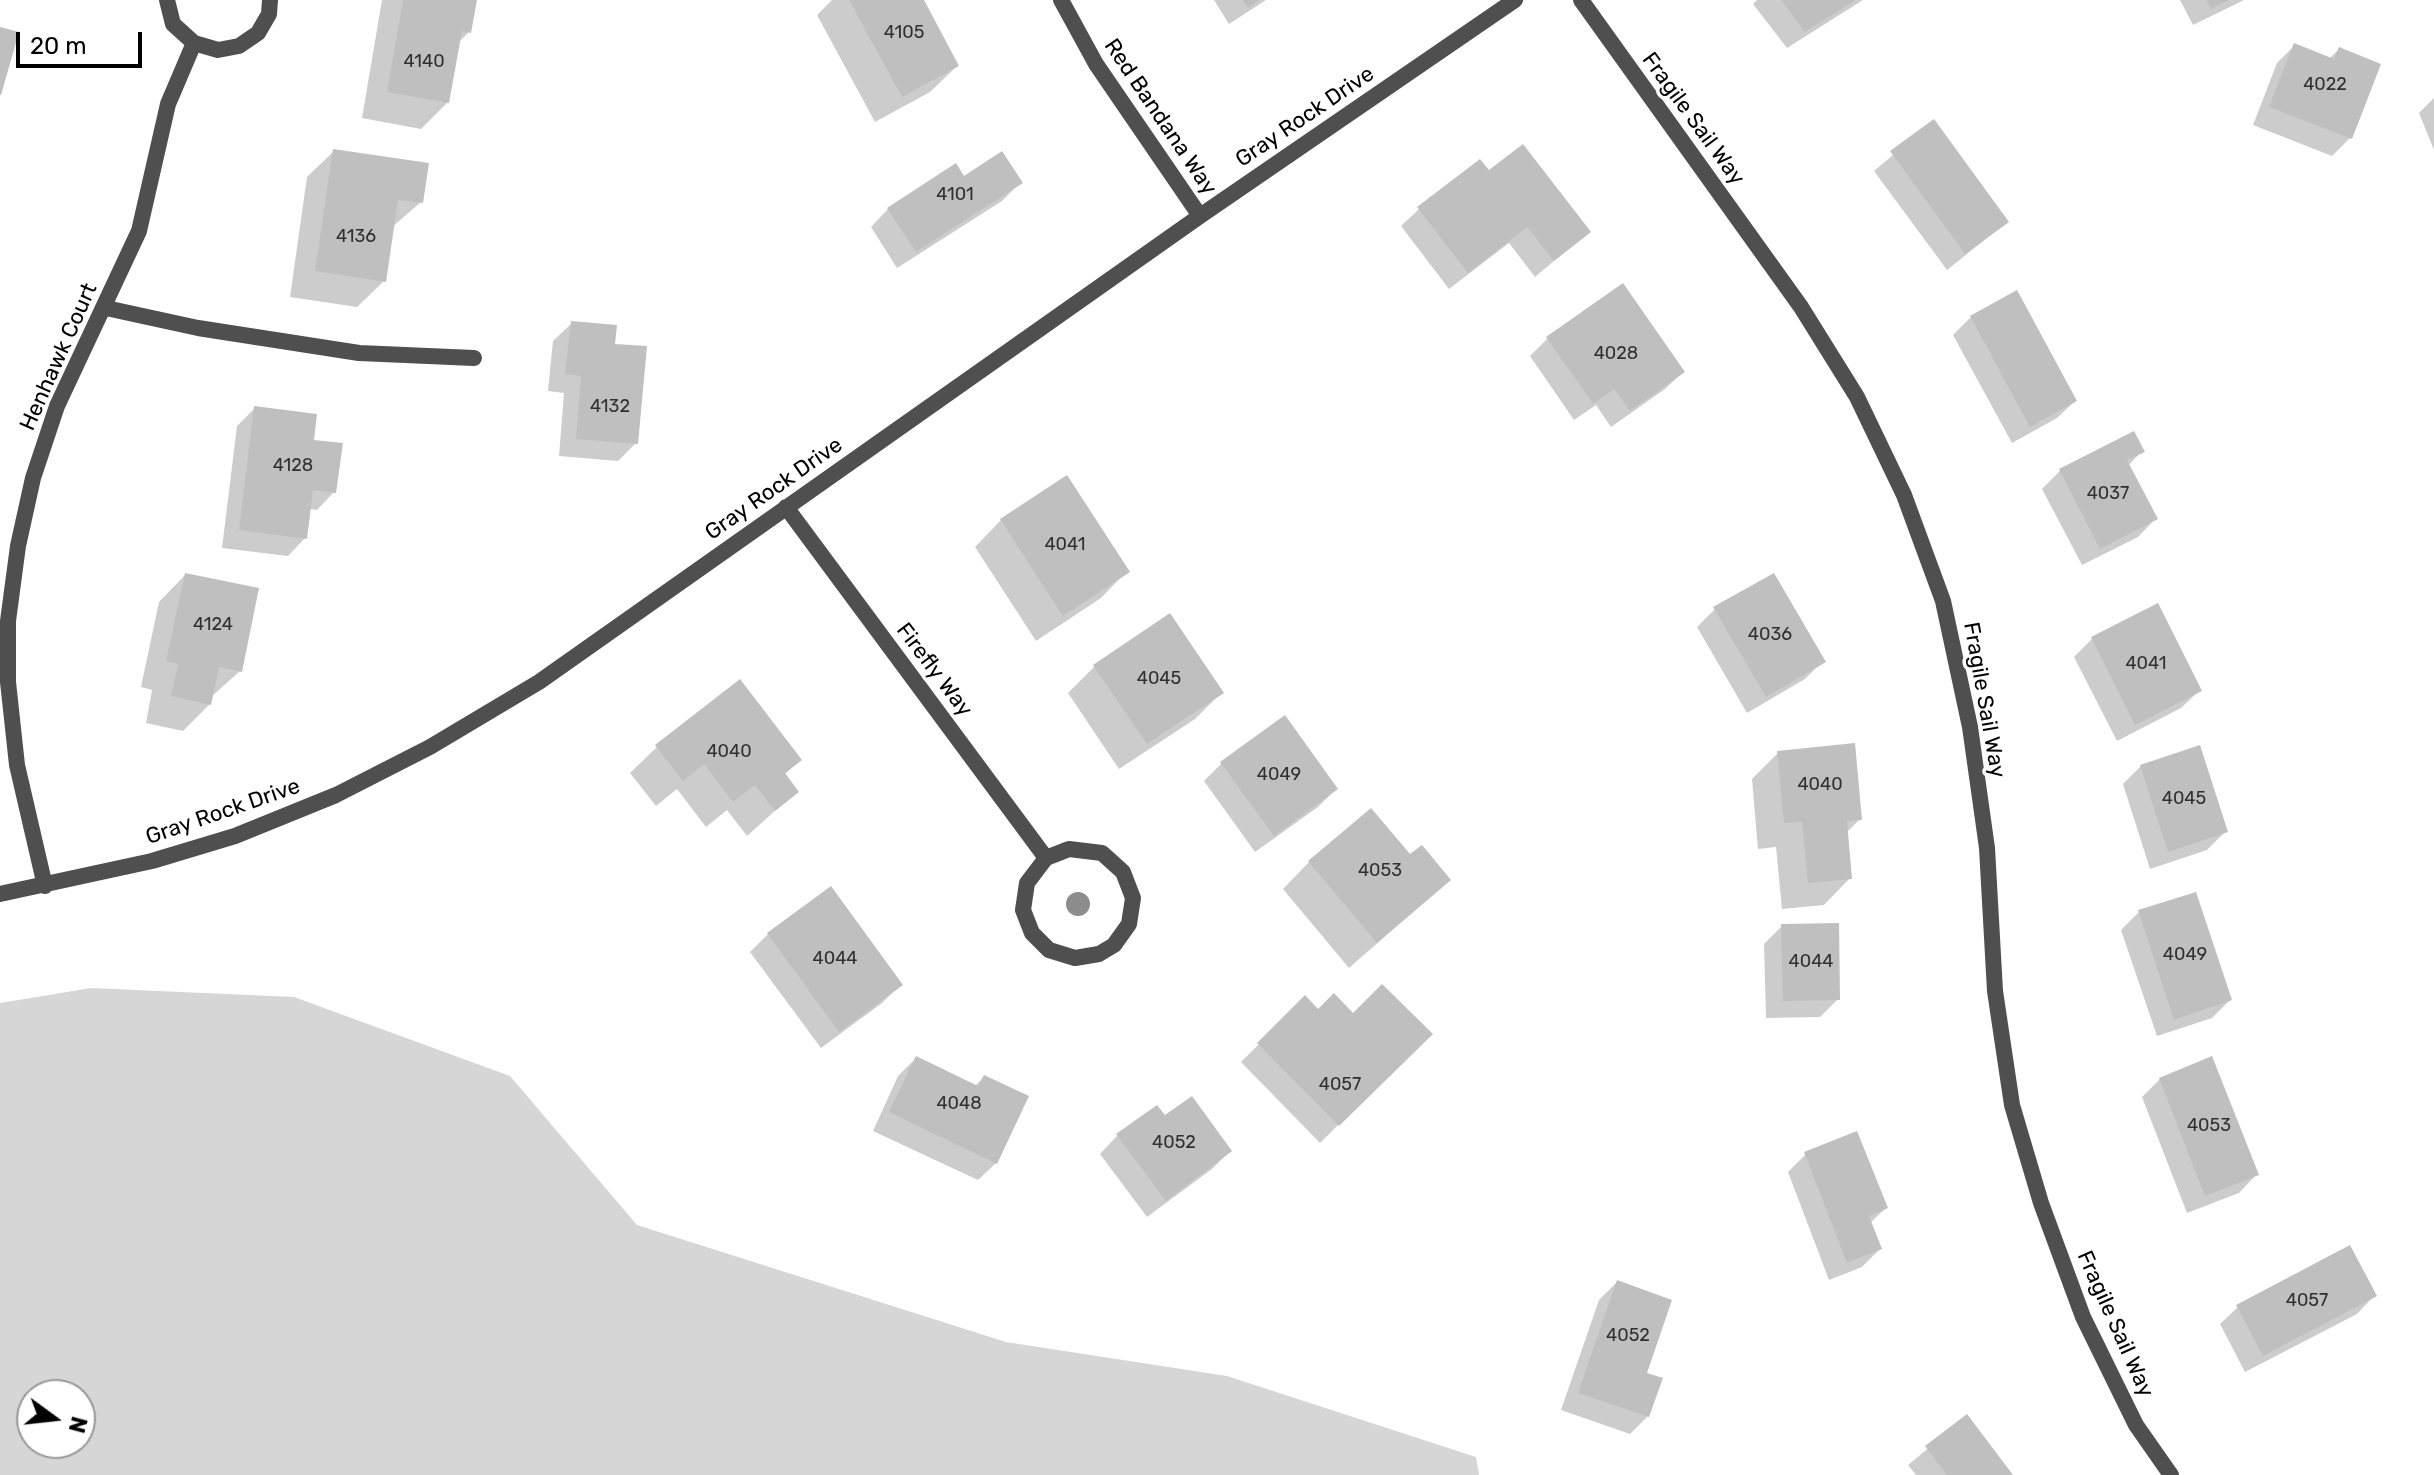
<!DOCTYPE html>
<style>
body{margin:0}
#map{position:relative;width:2434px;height:1475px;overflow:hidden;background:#fff;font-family:Rubik,sans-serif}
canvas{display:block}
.north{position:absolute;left:16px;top:1379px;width:80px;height:80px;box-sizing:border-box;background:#fff;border:2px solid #999;border-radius:50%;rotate:105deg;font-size:22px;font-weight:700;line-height:32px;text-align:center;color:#000}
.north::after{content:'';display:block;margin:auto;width:28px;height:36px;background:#000;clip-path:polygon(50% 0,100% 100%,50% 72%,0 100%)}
.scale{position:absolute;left:16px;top:32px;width:126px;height:36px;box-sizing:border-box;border:4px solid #000;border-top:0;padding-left:10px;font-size:24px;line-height:28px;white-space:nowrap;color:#000;-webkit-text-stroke:6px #fff;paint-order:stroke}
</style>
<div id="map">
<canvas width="2434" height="1475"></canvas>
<div class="north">N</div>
<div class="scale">20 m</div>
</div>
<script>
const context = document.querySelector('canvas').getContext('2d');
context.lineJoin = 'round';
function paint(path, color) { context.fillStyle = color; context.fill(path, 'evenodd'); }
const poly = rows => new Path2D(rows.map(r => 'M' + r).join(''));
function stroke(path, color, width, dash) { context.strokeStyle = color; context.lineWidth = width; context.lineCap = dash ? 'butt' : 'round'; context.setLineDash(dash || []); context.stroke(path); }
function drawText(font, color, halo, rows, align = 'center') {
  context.font = font + ' Rubik,sans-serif'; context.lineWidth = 7; context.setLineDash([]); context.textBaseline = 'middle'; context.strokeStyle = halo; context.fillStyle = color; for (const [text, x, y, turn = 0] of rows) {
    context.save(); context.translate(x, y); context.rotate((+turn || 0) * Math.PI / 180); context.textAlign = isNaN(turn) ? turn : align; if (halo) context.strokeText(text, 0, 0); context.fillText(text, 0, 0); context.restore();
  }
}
const green = poly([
 [91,988,294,997,510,1076,637,1225,1006,1342,1227,1376,1476,1457,1479,1475,0,1475,0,1003],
 [32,1395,80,1395,80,1443,32,1443]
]);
const shadow = poly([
 [382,0,475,0,469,32,457,44,448,102,421,129,362,118],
 [832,0,921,0,957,66,930,92,875,122,817,15],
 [1214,0,1266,0,1229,24],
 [1757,0,1863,0,1787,48,1753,4],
 [2180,0,2244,0,2193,25],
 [2295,45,2329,59,2339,49,2379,65,2350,138,2332,156,2253,125,2277,63],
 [2434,98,2434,150,2419,113],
 [1933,121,2007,222,1947,270,1874,171],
 [334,151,421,202,391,228,384,281,357,307,290,297,307,177],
 [1489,173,1588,232,1535,277,1509,243,1449,289,1401,226,1419,209],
 [964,179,1020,183,1002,201,897,268,871,227,888,209],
 [1971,317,2075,401,2057,418,2012,443,1953,335],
 [571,324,613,345,636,443,618,461,559,456,564,393,548,391,553,341],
 [1548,338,1683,372,1665,389,1611,427,1596,405,1574,420,1530,356],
 [255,408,311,441,334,492,317,510,309,509,305,538,288,556,222,548,237,426],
 [2142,451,2128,466,2155,519,2138,537,2082,565,2042,489,2060,471],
 [1001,520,1127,571,1101,598,1036,641,975,547],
 [185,575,240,671,211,697,210,704,183,731,146,723,152,690,141,687,159,602],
 [1715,609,1823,661,1805,679,1747,713,1697,627],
 [2092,639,2199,691,2181,708,2117,741,2074,657],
 [1095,666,1222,692,1195,719,1119,769,1068,693],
 [657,747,800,760,784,775,797,791,747,836,727,810,706,827,677,789,656,806,630,773],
 [1778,753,1860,819,1846,833,1850,878,1824,905,1782,909,1776,847,1758,849,1752,779],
 [1222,763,1336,789,1318,807,1255,852,1204,781],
 [2141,766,2225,832,2207,850,2150,869,2123,784],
 [1410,857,1449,880,1349,968,1283,889,1309,862],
 [2139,912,2230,1000,2212,1018,2157,1036,2121,930],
 [1782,926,1838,999,1820,1017,1766,1018,1764,944],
 [768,934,900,985,882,1003,821,1048,750,952],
 [1305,998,1318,1012,1430,1034,1320,1143,1241,1062],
 [916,1058,975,1086,984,1077,996,1163,978,1180,873,1131,898,1076],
 [2160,1079,2256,1175,2239,1193,2187,1213,2142,1097],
 [1117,1136,1230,1151,1212,1169,1147,1217,1100,1154],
 [1806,1154,1886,1208,1870,1223,1880,1249,1862,1267,1829,1280,1788,1172],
 [1617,1282,1645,1374,1648,1416,1630,1434,1561,1410,1599,1300],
 [2374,1296,2357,1314,2245,1372,2220,1324,2238,1307],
 [1966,1417,2011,1475,1916,1475,1908,1465]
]);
const building = poly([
 [403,0,477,0,471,33,462,31,449,103,387,92],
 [849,0,924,0,959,66,902,97],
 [1243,0,1259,0,1248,8],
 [1781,0,1856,0,1805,32],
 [2206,0,2229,0,2211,9],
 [0,27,19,32,1,95,0,95],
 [2294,43,2334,59,2339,47,2381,64,2352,139,2269,107],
 [1934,119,2009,222,1965,254,1890,151],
 [1523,144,1591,232,1554,261,1527,227,1468,273,1417,207,1480,159,1489,170],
 [333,149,429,163,423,203,398,200,386,282,315,271],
 [1002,151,1023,183,916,252,887,208,956,163,964,176],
 [1623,283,1685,372,1630,411,1614,389,1593,404,1546,337],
 [2017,290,2077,401,2030,427,1970,316],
 [571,321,617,325,615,344,647,346,638,444,576,439,581,376,565,374],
 [254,406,317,414,314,440,343,443,336,493,313,490,307,539,239,530],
 [2134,431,2145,452,2127,460,2158,519,2100,549,2059,469],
 [1067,475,1130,572,1063,616,1000,519],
 [185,573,259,588,242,672,219,667,211,705,171,696,178,664,166,661],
 [1774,573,1826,662,1766,697,1713,607],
 [2158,603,2202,691,2135,725,2091,637],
 [1170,613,1224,693,1147,744,1093,665],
 [740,679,802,760,785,773,799,792,775,811,755,785,733,802,704,764,683,781,655,745],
 [1285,715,1338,789,1274,836,1220,762],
 [1855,743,1862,820,1847,821,1852,879,1808,883,1802,822,1784,823,1777,751],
 [2200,745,2228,832,2168,852,2140,765],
 [1371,808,1410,854,1422,845,1451,880,1377,943,1308,861],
 [831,886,903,985,839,1032,767,933],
 [2196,892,2232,1000,2174,1020,2138,910],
 [1839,923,1840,1000,1783,1001,1781,924],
 [1382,984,1433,1034,1339,1126,1257,1043,1305,995,1318,1009,1334,993,1353,1013],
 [916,1056,978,1086,984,1075,1029,1096,997,1164,889,1112],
 [2212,1056,2259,1175,2205,1196,2159,1078],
 [1192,1096,1232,1151,1166,1201,1116,1134,1157,1105,1165,1115],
 [1857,1131,1888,1208,1869,1216,1882,1249,1847,1263,1804,1152],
 [2350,1245,2377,1296,2263,1356,2236,1305],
 [1617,1280,1672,1300,1647,1373,1663,1378,1649,1417,1578,1393],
 [1967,1414,2013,1475,1947,1475,1925,1446]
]);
const lane = poly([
 [106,308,198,328,359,353,474,358]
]);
const street = poly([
 [167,0,173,24,194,43,218,50,239,46,258,33,269,14,270,0],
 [1061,0,1096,64,1200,216],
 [1581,0,1801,307,1857,397,1904,495,1943,601,1970,727,1987,848,1995,991,2012,1105,2041,1203,2083,1317,2136,1425,2171,1475],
 [786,507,1046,858,1027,883,1023,910,1032,933,1049,950,1075,958,1099,954,1114,945,1129,924,1133,898,1123,872,1102,853,1069,849,1046,858],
 [45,886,17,765,8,682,8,621,18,546,33,478,57,406,139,231,168,104,194,43],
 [0,894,152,861,235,836,336,795,430,747,539,682,1200,216,1515,0]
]);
const trees = [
 [1078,904]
];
const numberNames = [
 ["4105",904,33],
 ["4140",424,62],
 ["4022",2325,85],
 ["4101",955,195],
 ["4136",356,237],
 ["4028",1616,354],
 ["4132",610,407],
 ["4128",293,466],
 ["4037",2108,494],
 ["4041",1065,545],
 ["4124",213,625],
 ["4036",1770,635],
 ["4041",2146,664],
 ["4045",1159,679],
 ["4040",729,752],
 ["4049",1279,775],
 ["4040",1820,785],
 ["4045",2184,799],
 ["4053",1380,871],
 ["4049",2185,955],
 ["4044",835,959],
 ["4044",1811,962],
 ["4057",1340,1085],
 ["4048",959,1104],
 ["4053",2209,1126],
 ["4052",1174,1143],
 ["4057",2307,1301],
 ["4052",1628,1336]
];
const streetNames = [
 ["Red Bandana Way",1160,117,56],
 ["Gray Rock Drive",1305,117,-34],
 ["Fragile Sail Way",1693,119,54],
 ["Henhawk Court",59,357,-66],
 ["Gray Rock Drive",774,489,-35],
 ["Firefly Way",934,670,53],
 ["Fragile Sail Way",1984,700,80],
 ["Gray Rock Drive",223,812,-19],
 ["Fragile Sail Way",2115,1324,66]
];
paint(green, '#d6d6d6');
paint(shadow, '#0003');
paint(building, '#bfbfbf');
stroke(lane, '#4f4f4f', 16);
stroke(street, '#4f4f4f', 16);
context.fillStyle = '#8c8c8c';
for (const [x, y] of trees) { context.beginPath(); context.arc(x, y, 12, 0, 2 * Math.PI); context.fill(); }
drawText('18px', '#303030', null, numberNames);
drawText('22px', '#000', '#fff', streetNames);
</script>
